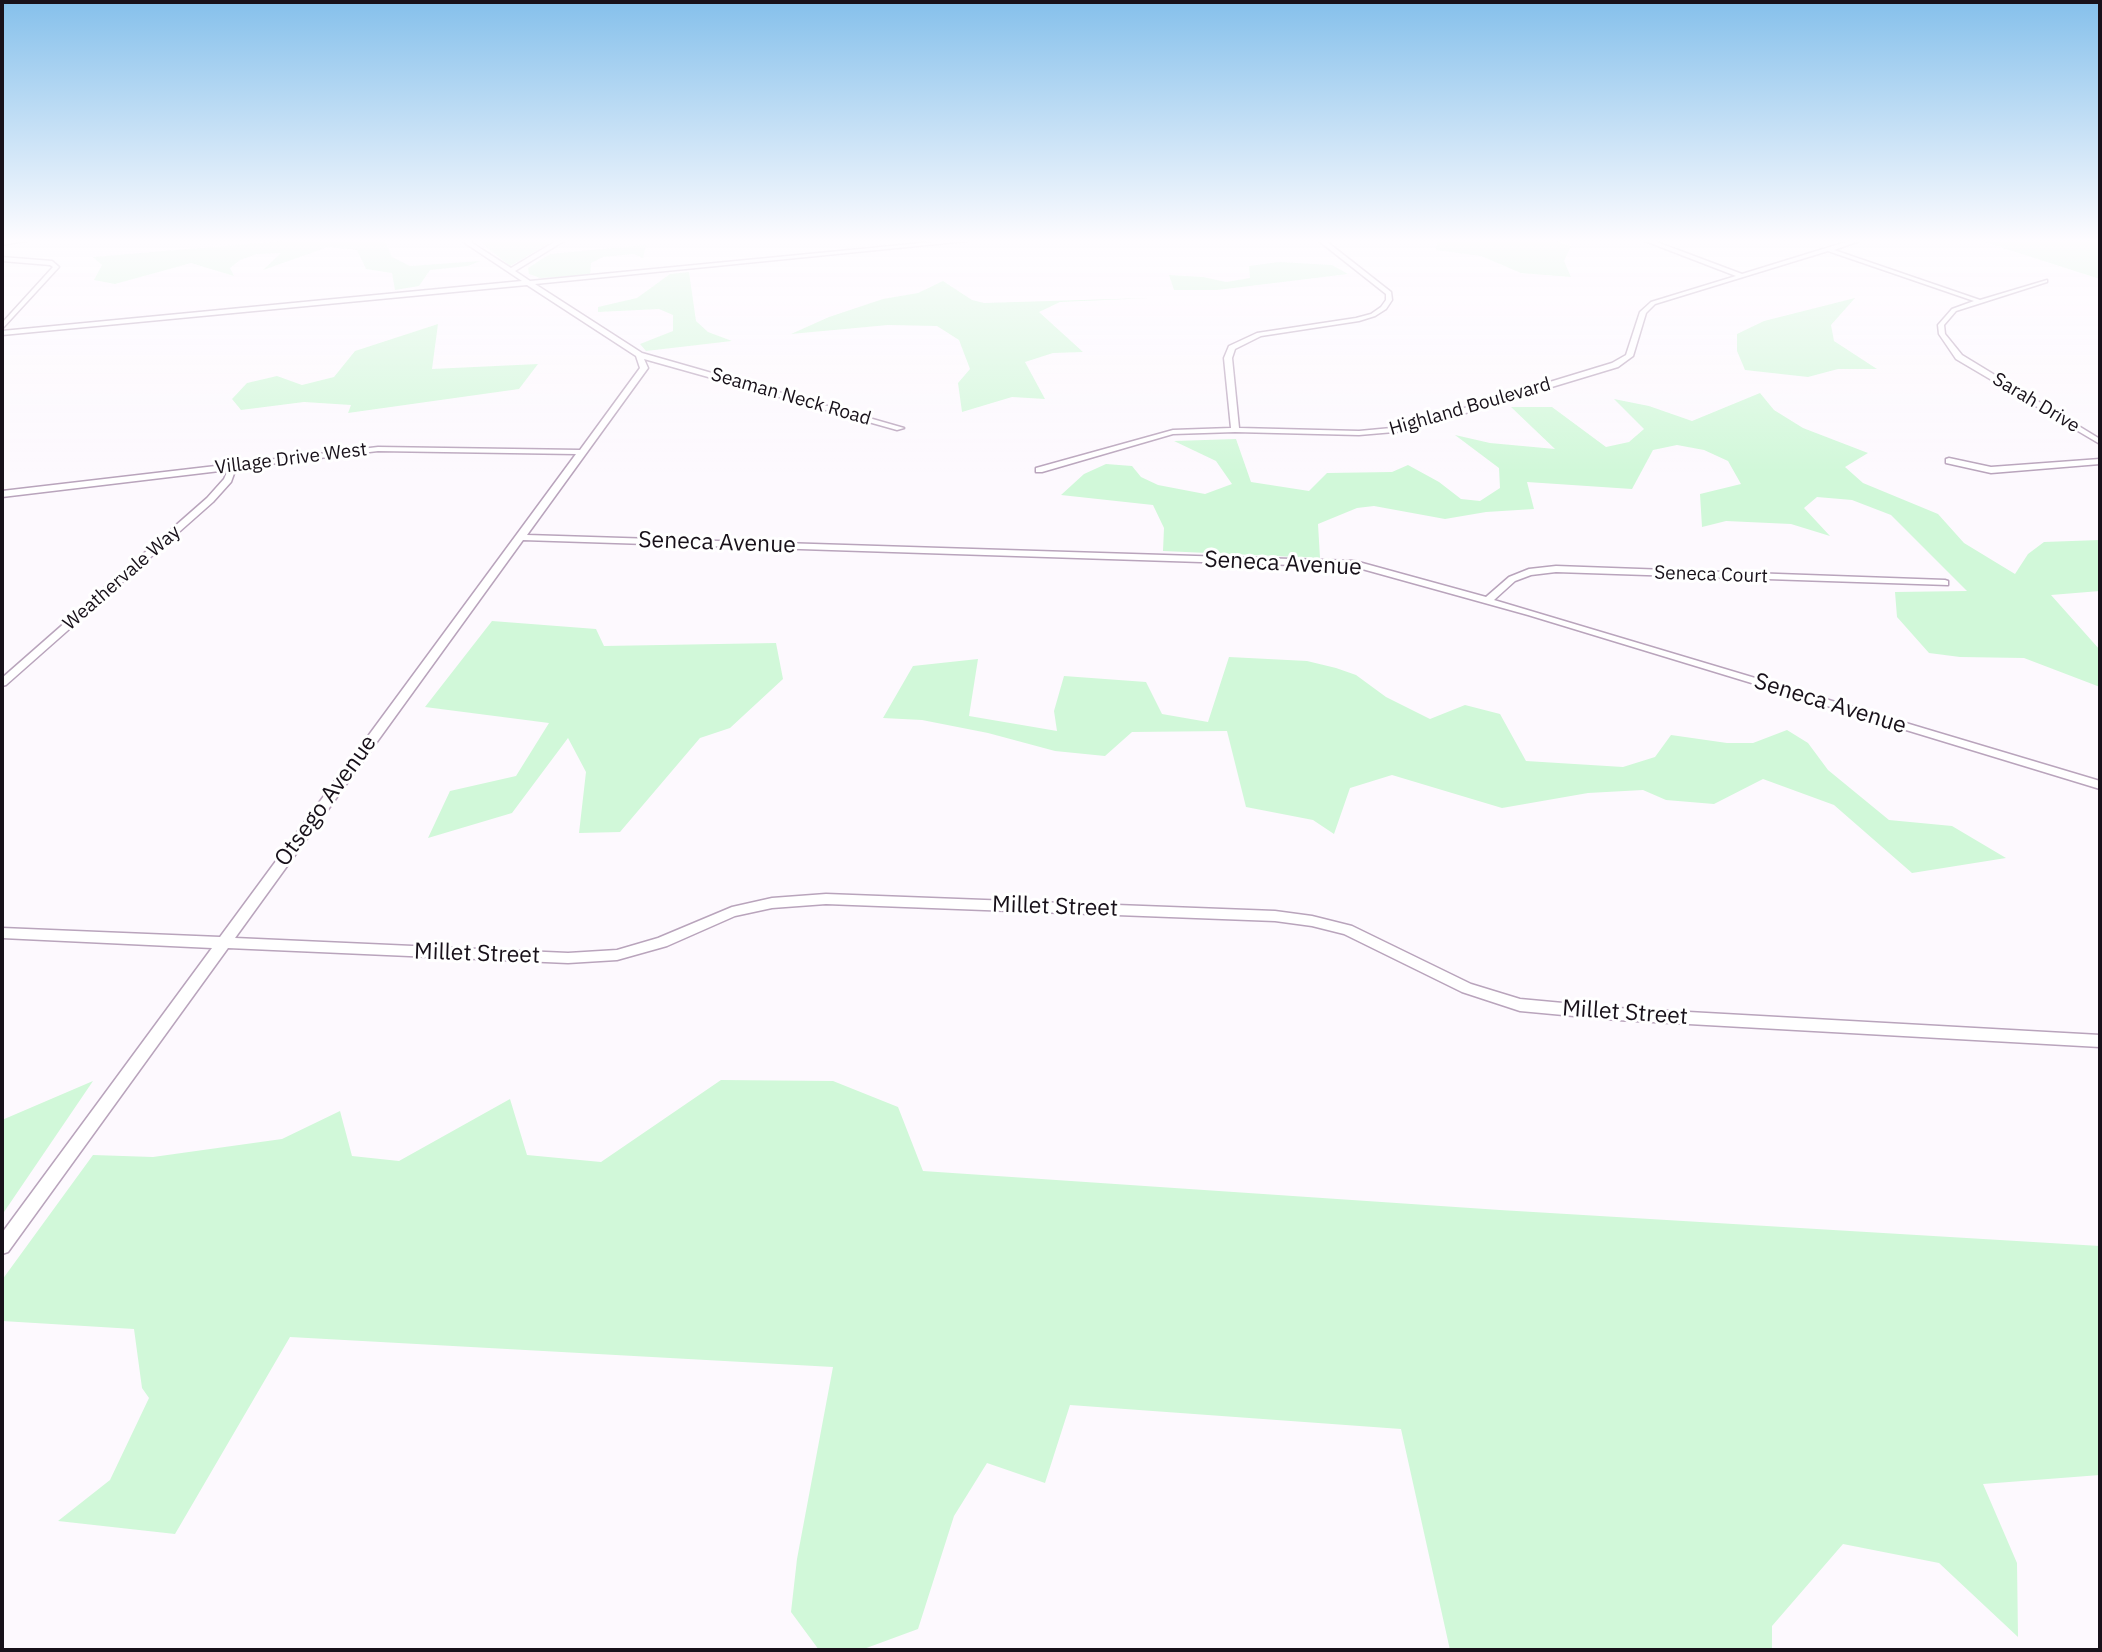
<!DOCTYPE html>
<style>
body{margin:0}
#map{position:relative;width:2102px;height:1652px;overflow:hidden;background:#fdf9fe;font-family:"IBM Plex Sans",sans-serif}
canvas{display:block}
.frame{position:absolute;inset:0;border:4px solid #18111a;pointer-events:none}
</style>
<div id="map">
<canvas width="2102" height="1652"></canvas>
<div class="frame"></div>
</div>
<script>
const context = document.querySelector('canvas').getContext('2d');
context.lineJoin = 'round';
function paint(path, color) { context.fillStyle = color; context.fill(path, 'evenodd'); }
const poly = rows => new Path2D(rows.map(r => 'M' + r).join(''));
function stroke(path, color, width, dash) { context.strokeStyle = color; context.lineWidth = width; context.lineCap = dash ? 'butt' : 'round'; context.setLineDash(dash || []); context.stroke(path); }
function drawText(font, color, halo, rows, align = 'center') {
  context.font = font + ' "IBM Plex Sans",sans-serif'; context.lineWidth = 6; context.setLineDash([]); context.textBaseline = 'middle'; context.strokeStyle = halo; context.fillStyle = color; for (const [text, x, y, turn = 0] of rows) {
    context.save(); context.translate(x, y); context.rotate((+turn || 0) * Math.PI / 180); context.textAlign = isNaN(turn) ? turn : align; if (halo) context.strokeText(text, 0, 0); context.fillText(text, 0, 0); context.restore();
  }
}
const green = poly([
 [284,241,385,241,392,257,410,266,480,261,468,266,430,270,419,286,395,290,392,273,366,269,357,250,328,247,263,270,281,253,257,254,240,260,230,268,234,276,191,263,115,284,94,280,102,265,93,257],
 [479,241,553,241,510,266],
 [1437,241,1556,241,1571,246,1564,261,1571,277,1521,273,1481,256,1436,250],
 [1981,241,2100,241,2100,279,2003,248],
 [646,245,643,258,634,254,603,257,591,263,590,275,540,278,529,274,528,268,550,254],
 [1279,262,1332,265,1348,274,1217,290,1174,290,1169,275,1203,277,1226,282,1250,278,1249,266],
 [689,272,696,321,708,332,732,341,646,351,640,344,673,331,673,315,659,309,598,312,598,307,637,298,670,274],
 [943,281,972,300,984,303,1149,298,1060,302,1039,312,1083,352,1053,353,1025,362,1045,399,1012,397,962,412,958,383,970,369,959,340,937,326,888,325,791,334,829,317,883,299,918,293],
 [1855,298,1831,325,1834,341,1877,369,1838,369,1808,377,1745,370,1737,351,1737,334,1764,321],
 [438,324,432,369,538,364,519,389,348,413,351,405,304,402,241,410,232,399,247,383,277,376,302,385,334,377,355,351],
 [1760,393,1774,410,1803,428,1868,453,1845,467,1863,483,1938,514,1964,543,2015,574,2028,554,2044,542,2100,540,2100,591,2051,595,2100,650,2100,687,2024,658,1960,657,1929,653,1897,617,1895,592,1967,591,1891,515,1852,500,1817,497,1804,508,1830,536,1791,524,1726,521,1702,527,1700,494,1741,484,1728,461,1704,450,1677,445,1653,450,1632,489,1527,482,1534,509,1486,512,1445,519,1374,506,1357,508,1318,524,1320,558,1163,551,1164,528,1153,505,1061,495,1084,474,1106,464,1132,466,1141,477,1158,485,1205,494,1232,484,1216,461,1174,441,1236,439,1251,482,1309,491,1327,473,1392,472,1408,465,1439,482,1461,499,1480,501,1500,488,1499,468,1455,435,1490,443,1555,449,1511,407,1552,407,1606,447,1629,442,1644,429,1614,399,1649,406,1692,421],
 [492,621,596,629,604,646,776,643,783,679,730,728,700,738,620,832,579,833,586,772,568,738,512,813,428,838,450,791,516,776,549,723,425,707],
 [1229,657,1307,661,1336,668,1356,675,1386,697,1430,719,1465,705,1500,714,1526,761,1623,767,1655,757,1671,735,1727,743,1753,743,1787,730,1808,743,1828,770,1889,820,1952,826,2006,858,1912,873,1834,805,1763,779,1714,804,1666,800,1643,790,1588,793,1502,808,1392,775,1350,788,1334,834,1313,820,1246,807,1227,731,1132,732,1105,756,1055,751,988,733,922,720,883,718,913,666,978,659,969,716,1057,731,1054,711,1064,676,1146,682,1162,714,1208,722],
 [721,1080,833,1081,898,1107,923,1171,1500,1210,2100,1246,2100,1475,1983,1484,2017,1563,2018,1637,1939,1563,1843,1544,1772,1626,1772,1650,1450,1650,1401,1429,1070,1405,1045,1483,987,1463,954,1516,918,1629,861,1650,819,1650,791,1612,797,1559,833,1367,290,1337,175,1534,58,1521,110,1480,149,1398,142,1388,134,1329,2,1321,2,1280,93,1155,153,1157,282,1139,340,1111,352,1156,399,1161,510,1099,527,1155,601,1162],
 [93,1081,4,1212,2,1215,2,1120]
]);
const street = poly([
 [2,241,26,241,2,245,2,241],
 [462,241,469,241,511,268,556,241,564,241,515,271,530,281,943,241,967,241,535,284,642,353,904,428,897,430,644,359,648,368,527,535,1355,561,1486,597,1509,577,1529,569,1556,566,1945,580,1948,581,1948,585,1556,572,1531,575,1515,581,1494,600,2100,781,2100,789,1528,615,1355,567,523,540,235,938,568,953,617,950,658,938,732,907,772,898,826,894,1275,911,1312,916,1352,926,1471,984,1520,999,1617,1008,2100,1035,2100,1047,1617,1020,1520,1011,1462,992,1344,934,1312,926,1275,921,826,904,772,908,735,916,667,946,617,960,568,963,228,948,8,1252,2,1254,2,1233,212,948,2,938,2,928,220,937,576,454,378,451,236,468,231,482,213,502,6,685,2,686,2,678,207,498,224,479,228,470,2,497,2,491,378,447,580,450,640,368,636,356,527,285,2,335,2,331,522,281,462,241],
 [1319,241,1326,241,1391,292,1392,300,1386,309,1375,316,1359,321,1261,336,1235,349,1232,358,1239,428,1359,431,1402,427,1612,363,1626,355,1640,312,1651,302,1736,276,1645,241,1654,241,1742,274,1849,241,1859,241,1834,250,1980,300,2047,280,2047,282,1956,311,1944,325,1945,334,1962,355,2100,439,2100,444,1956,359,1939,334,1938,325,1952,309,1974,301,1828,251,1655,304,1646,313,1633,356,1618,367,1406,431,1359,435,1235,432,1173,434,1042,472,1036,472,1036,468,1173,430,1231,428,1224,358,1229,346,1257,333,1356,318,1371,314,1381,307,1386,300,1386,294,1319,241],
 [2,257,52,261,59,267,2,329,2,323,53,267,50,265,2,261,2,257],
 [1949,458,1991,467,2100,459,2100,464,1991,473,1946,463,1946,459,1949,458]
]);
const farStreetnames = [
 ["Seaman Neck Road",791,397,16],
 ["Sarah Drive",2036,403,31],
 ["Highland Boulevard",1470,407,-16],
 ["Village Drive West",291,459,-7],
 ["Seneca Court",1711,575,2],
 ["Weathervale Way",122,578,-41]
];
const streetNames = [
 ["Seneca Avenue",717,543,2],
 ["Seneca Avenue",1283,564,3],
 ["Seneca Avenue",1830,704,17],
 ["Otsego Avenue",326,801,-54],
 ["Millet Street",1055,907,2],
 ["Millet Street",477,954,2],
 ["Millet Street",1625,1013,4]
];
paint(green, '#d1f8d9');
stroke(street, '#b9a4bc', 3);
paint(street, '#fff');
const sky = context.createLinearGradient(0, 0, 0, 472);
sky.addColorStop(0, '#85c0eb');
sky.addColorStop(0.51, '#fefcff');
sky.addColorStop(1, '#fefcff00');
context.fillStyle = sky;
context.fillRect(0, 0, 2102, 472);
drawText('19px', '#18111a', '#fff', farStreetnames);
drawText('23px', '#18111a', '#fff', streetNames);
</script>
